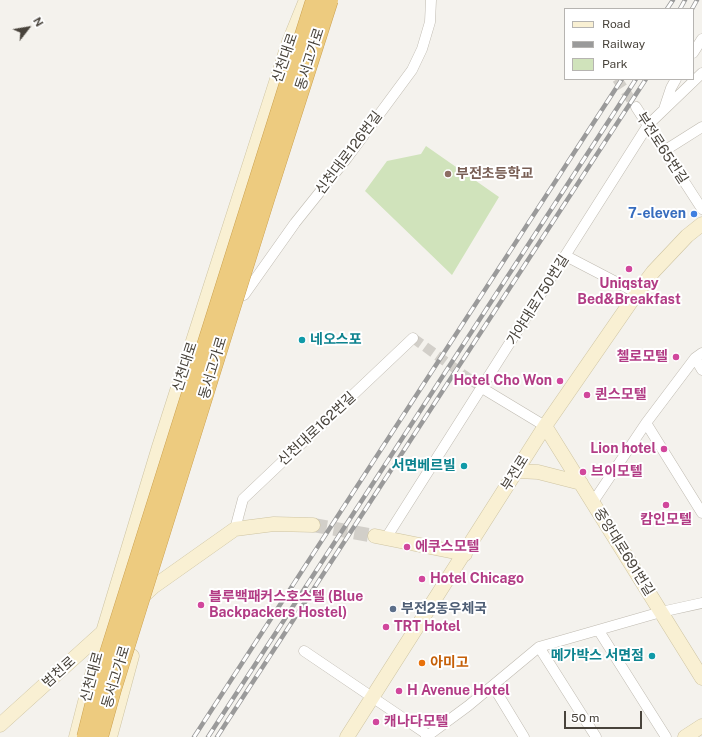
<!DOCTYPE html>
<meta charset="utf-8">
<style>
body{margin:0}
#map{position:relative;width:702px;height:737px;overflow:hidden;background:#f4f2ed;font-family:"Public Sans",sans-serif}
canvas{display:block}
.legend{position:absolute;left:564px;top:8px;width:130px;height:72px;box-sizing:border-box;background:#fff;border:1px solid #b6b4b1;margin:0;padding:5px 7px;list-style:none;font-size:12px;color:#48433b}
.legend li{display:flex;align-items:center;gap:8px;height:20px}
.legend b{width:20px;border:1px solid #b6b4b1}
.north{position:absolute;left:8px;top:8px;width:40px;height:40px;-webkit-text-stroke:3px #fff;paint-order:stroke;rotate:59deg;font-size:11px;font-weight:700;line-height:16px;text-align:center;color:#48433b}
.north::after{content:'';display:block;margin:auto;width:14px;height:18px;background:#48433b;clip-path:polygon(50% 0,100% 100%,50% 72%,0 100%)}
.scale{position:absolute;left:564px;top:711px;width:78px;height:18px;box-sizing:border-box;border:2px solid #48433b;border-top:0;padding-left:5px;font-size:12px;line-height:14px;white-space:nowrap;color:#48433b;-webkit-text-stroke:3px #fff;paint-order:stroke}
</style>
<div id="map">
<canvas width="702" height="737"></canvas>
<ul class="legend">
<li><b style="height:5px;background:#f9f0d3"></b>Road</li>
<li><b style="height:5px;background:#9a9a9a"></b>Railway</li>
<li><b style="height:11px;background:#d0e3bb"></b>Park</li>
</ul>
<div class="north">N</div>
<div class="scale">50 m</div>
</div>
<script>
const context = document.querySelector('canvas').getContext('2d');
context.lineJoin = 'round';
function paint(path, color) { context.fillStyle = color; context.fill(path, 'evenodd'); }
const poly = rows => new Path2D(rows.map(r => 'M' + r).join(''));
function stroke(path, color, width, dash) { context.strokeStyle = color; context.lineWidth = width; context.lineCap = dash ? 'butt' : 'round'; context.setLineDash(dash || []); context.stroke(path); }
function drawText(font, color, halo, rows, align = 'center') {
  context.font = font + ' "Public Sans","Noto Sans KR",sans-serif'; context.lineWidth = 4; context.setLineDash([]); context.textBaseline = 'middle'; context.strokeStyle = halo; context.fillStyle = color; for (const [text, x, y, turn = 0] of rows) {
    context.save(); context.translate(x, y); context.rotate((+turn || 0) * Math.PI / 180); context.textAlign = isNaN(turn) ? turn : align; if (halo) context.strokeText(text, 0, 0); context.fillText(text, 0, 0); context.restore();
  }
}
const green = poly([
 [426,146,499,197,452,275,365,191,387,161,421,154]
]);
const streetTunnel = poly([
 [617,79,636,107],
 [413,338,482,388]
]);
const secondaryTunnel = poly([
 [313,525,375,536]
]);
const street = poly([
 [693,53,702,39],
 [636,107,702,209],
 [664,109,671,88,676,79],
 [664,151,702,127],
 [566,256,637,293],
 [244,295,295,223,347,158,412,70,422,49,430,22,431,0],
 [695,358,702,370],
 [482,388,545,426],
 [646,423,702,513],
 [593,502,646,423,695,358,702,353],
 [235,529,243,499,413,338],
 [386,538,648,125,702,73],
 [599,631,666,737],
 [539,647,596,737],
 [304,651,428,735],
 [493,686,524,737],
 [426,737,468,706,539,647,661,612,702,603]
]);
const secondary = poly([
 [545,426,702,678],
 [517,471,538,472,581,483],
 [375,536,465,554],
 [140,599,153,587,235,529,274,524,313,525],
 [0,725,104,631],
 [76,737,103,632,159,447,289,42,306,0],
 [110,737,132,656],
 [347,737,545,426,637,293,653,272,687,236,702,224],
 [685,737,702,726]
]);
const rail = poly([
 [667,9,673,0],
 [680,9,685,0],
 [692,9,697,0],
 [194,737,622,79],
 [208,737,636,79],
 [217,737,646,79]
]);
const highwayBridge = poly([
 [86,737,100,681,315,0],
 [99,737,112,690,265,200,329,0]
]);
const markers = [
 [448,174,4,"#8d6e63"],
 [694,214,4,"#3f7fe0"],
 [629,269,4,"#d1479c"],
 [302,340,4,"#0f9aa8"],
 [676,357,4,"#d1479c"],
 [560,381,4,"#d1479c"],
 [587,395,4,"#d1479c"],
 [664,449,4,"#d1479c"],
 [464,466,4,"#0f9aa8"],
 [583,472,4,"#d1479c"],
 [666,505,4,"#d1479c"],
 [407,547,4,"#d1479c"],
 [422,579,4,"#d1479c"],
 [201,605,4,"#d1479c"],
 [393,609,4,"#5c6f8a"],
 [386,627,4,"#d1479c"],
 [652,656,4,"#0f9aa8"],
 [422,663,4,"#e8710a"],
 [399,691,4,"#d1479c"],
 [376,722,4,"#d1479c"]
];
const streetNames = [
 ["신천대로",285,58,-71],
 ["동서고가로",310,59,-72],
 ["부전로65번길",662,148,57],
 ["신천대로126번길",349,153,-53],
 ["가야대로750번길",538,300,-58],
 ["신천대로",185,367,-72],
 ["동서고가로",213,368,-73],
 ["신천대로162번길",317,429,-43],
 ["부전로",515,473,-58],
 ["중앙대로691번길",624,552,58],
 ["범천로",59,672,-42],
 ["신천대로",92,677,-75],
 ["동서고가로",116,677,-73]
];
const educationNames = [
 ["부전초등학교",456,174]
];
const shopNames = [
 ["7-eleven",686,214]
];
const hotelNames = [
 ["Uniqstay",629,284,"center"],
 ["Bed&Breakfast",629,300,"center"],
 ["첼로모텔",668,357,"right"],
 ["Hotel Cho Won",552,381,"right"],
 ["퀸스모텔",595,395],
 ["Lion hotel",656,449,"right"],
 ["브이모텔",591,472],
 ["캄인모텔",666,520,"center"],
 ["에쿠스모텔",415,547],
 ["Hotel Chicago",430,579],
 ["블루백패커스호스텔 (Blue",209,597],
 ["Backpackers Hostel)",209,613],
 ["TRT Hotel",394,627],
 ["H Avenue Hotel",407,691],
 ["캐나다모텔",384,722]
];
const cultureNames = [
 ["네오스포",310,340,"left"],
 ["서면베르빌",456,466],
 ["메가박스 서면점",644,656]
];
const serviceNames = [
 ["부전2동우체국",401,609]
];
const foodNames = [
 ["아미고",430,663]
];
paint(green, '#d0e3bb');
stroke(streetTunnel, '#d2cfc9', 10, [10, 5]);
stroke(secondaryTunnel, '#d2cfc9', 14, [14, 7]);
stroke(street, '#bfbab0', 11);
stroke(secondary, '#cec4a2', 15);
stroke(street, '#fff', 10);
stroke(secondary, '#f9f0d3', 14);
stroke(rail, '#9a9a9a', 4.5);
stroke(rail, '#fff', 3, [9]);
stroke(highwayBridge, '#cba150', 19, []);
stroke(highwayBridge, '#edcb7f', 18);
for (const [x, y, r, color] of markers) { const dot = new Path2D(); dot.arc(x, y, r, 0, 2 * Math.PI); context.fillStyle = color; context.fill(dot); stroke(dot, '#fff', 1.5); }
drawText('14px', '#48433b', '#fff', streetNames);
drawText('bold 14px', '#785e54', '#fff', educationNames, 'left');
drawText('bold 14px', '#366cbe', '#fff', shopNames, 'right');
drawText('bold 14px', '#b23c85', '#fff', hotelNames, 'left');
drawText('bold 14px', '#0d838f', '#fff', cultureNames, 'right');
drawText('bold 14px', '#4e5e75', '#fff', serviceNames, 'left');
drawText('bold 14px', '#c56008', '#fff', foodNames, 'left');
</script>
